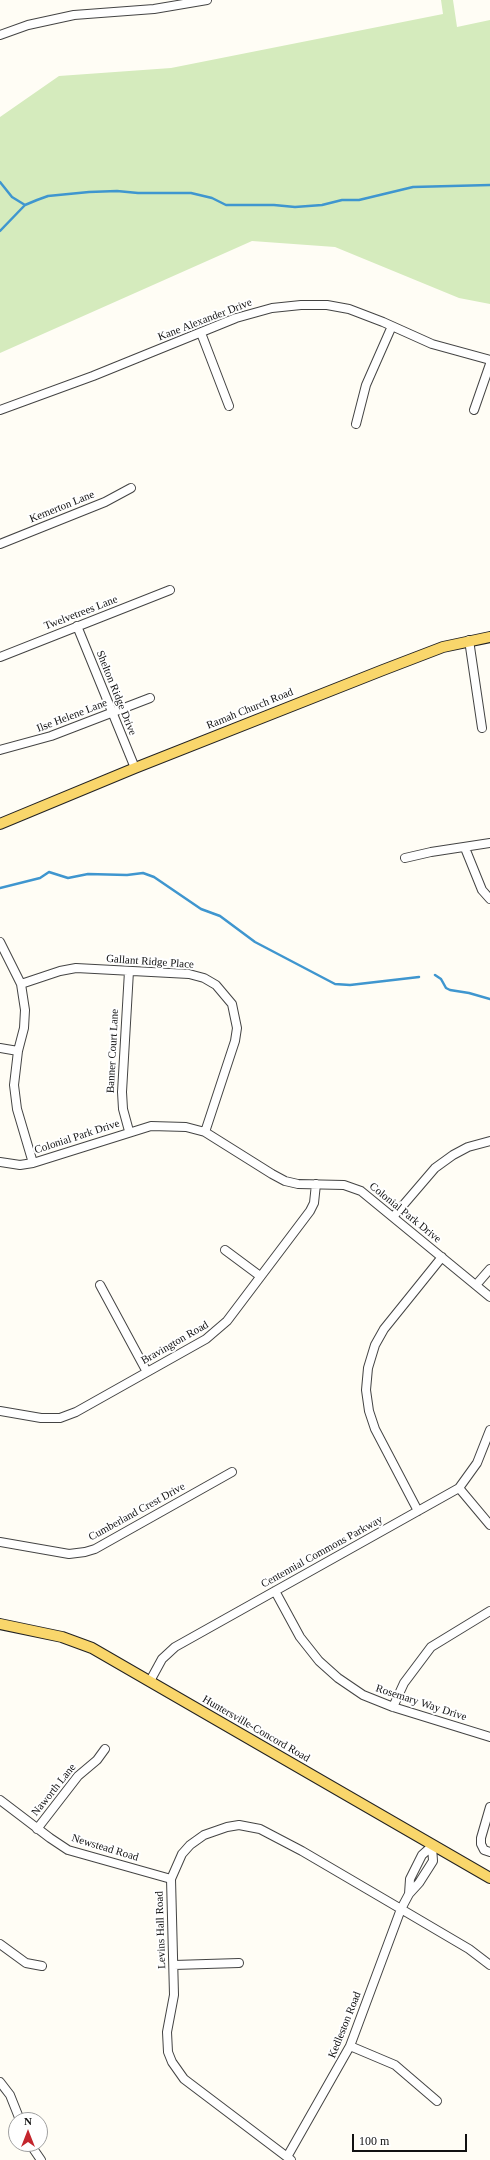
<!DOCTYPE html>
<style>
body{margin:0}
#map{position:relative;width:490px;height:2160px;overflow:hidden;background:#fffdf5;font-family:"Times New Roman",serif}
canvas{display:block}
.north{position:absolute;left:8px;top:2112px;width:40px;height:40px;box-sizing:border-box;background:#fff;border:1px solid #a0a0a0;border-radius:50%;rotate:0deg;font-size:11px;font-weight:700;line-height:16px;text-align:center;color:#111}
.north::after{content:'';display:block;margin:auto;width:14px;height:18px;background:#c4262e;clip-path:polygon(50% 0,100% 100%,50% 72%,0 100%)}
.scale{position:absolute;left:352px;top:2134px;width:115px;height:18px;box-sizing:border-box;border:2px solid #111;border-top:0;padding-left:5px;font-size:12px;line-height:14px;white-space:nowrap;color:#111;-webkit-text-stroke:3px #fff;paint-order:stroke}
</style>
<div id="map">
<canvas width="490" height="2160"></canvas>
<div class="north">N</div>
<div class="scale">100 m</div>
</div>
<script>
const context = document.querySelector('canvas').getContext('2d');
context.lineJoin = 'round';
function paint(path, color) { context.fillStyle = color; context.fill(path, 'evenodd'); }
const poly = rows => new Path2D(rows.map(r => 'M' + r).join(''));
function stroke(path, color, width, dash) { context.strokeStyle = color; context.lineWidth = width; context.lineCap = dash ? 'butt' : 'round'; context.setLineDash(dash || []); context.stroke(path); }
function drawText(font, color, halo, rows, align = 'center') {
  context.font = font + ' "Times New Roman",serif'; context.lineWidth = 4; context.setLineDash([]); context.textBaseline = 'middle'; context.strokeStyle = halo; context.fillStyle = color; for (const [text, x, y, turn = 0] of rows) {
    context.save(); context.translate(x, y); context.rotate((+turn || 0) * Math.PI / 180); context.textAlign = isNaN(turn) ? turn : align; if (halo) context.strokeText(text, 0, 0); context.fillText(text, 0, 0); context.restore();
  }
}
const green = poly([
 [441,0,453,0,457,27,490,20,490,304,459,298,335,247,252,241,0,353,0,117,59,76,171,68,443,14]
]);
const stream = poly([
 [0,182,12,197,25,205],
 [0,231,25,205,37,200,48,196,89,192,117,191,138,193,191,193,212,198,226,205,274,205,295,207,322,205,342,200,359,200,413,187,490,185],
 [0,888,40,878,49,872,68,878,88,874,127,875,143,873,154,877,201,909,220,916,255,942,335,984,350,985,419,977],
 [435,975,441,979,446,988,450,990,469,993,490,999]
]);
const minor = poly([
 [0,35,28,25,74,15,154,9,207,0],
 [201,333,229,406],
 [0,410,93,376,236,318,272,308,301,305,327,305,349,309,383,322,432,344,490,360],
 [474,410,490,364],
 [356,424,366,385,392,326],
 [0,544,105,502,131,488],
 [77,626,135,768],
 [469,640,482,728],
 [0,657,170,590],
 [0,750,51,736,150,698],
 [465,848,482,890,490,899],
 [405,858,431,852,490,843],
 [0,942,21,984,25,1010,24,1028,18,1051,14,1085,17,1109,33,1163],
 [129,971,122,1092,123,1109,129,1131],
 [21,984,60,971,76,968,189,974,204,978,216,985,232,1004,237,1028,235,1041,205,1132],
 [0,1048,18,1051],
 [0,1162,20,1165,33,1163,151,1126,186,1127,205,1132,272,1174,285,1181,298,1184,344,1185,361,1191,490,1297],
 [393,1217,435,1168,453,1155,468,1147,490,1141],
 [225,1250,260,1276],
 [100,1285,147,1372],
 [476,1285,490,1269],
 [0,1411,41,1418,60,1418,76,1412,206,1339,227,1321,310,1211,314,1203,316,1184],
 [459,1488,490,1525],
 [418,1511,375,1429,369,1411,366,1390,368,1368,375,1345,384,1329,442,1257],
 [0,1542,69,1554,85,1552,95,1549,232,1472],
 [275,1591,300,1637,319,1661,338,1678,363,1695,393,1707,490,1737],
 [150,1681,162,1659,175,1647,459,1488,477,1463,490,1430],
 [393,1707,404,1683,431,1647,490,1611],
 [0,1800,50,1838,68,1850,171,1879],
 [490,1807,481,1838,481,1844,484,1850,490,1852],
 [37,1829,78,1776,97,1760,105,1749],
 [0,1944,26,1963,42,1966],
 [174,1965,239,1963],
 [350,2046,395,2065,437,2101],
 [0,2082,10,2095,20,2120],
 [30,2144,41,2160],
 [287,2157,350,2046,401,1909,409,1894,419,1883,433,1861,432,1846,422,1855,410,1879,409,1894],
 [291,2160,184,2079,172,2062,168,2052,167,2032,174,1995,171,1879,182,1854,190,1845,204,1835,227,1827,239,1825,260,1829,302,1851,401,1909,469,1949,490,1965]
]);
const major = poly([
 [0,824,135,768,383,670,443,647,490,637],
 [0,1624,62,1637,92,1648,490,1878]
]);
const streetNames = [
 ["Kane Alexander Drive",205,320,-21],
 ["Kemerton Lane",62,507,-22],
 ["Twelvetrees Lane",81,613,-21],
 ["Shelton Ridge Drive",116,693,68],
 ["Ramah Church Road",250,709,-22],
 ["Ilse Helene Lane",72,716,-21],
 ["Gallant Ridge Place",150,962,4],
 ["Banner Court Lane",113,1051,-87],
 ["Colonial Park Drive",77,1137,-18],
 ["Colonial Park Drive",405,1213,39],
 ["Bravington Road",175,1343,-30],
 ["Cumberland Crest Drive",137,1512,-29],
 ["Centennial Commons Parkway",322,1552,-29],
 ["Rosemary Way Drive",421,1703,18],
 ["Huntersville-Concord Road",256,1729,30],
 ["Naworth Lane",54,1790,-51],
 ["Newstead Road",105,1848,17],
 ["Levins Hall Road",161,1930,-92],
 ["Kedleston Road",345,2025,-68]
];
paint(green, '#d5ebbd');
stroke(stream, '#3f96cf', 2.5);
stroke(minor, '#444', 10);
stroke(major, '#222', 12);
stroke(minor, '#fff', 8);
stroke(major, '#f9d66b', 10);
drawText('11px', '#111', '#fff', streetNames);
</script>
